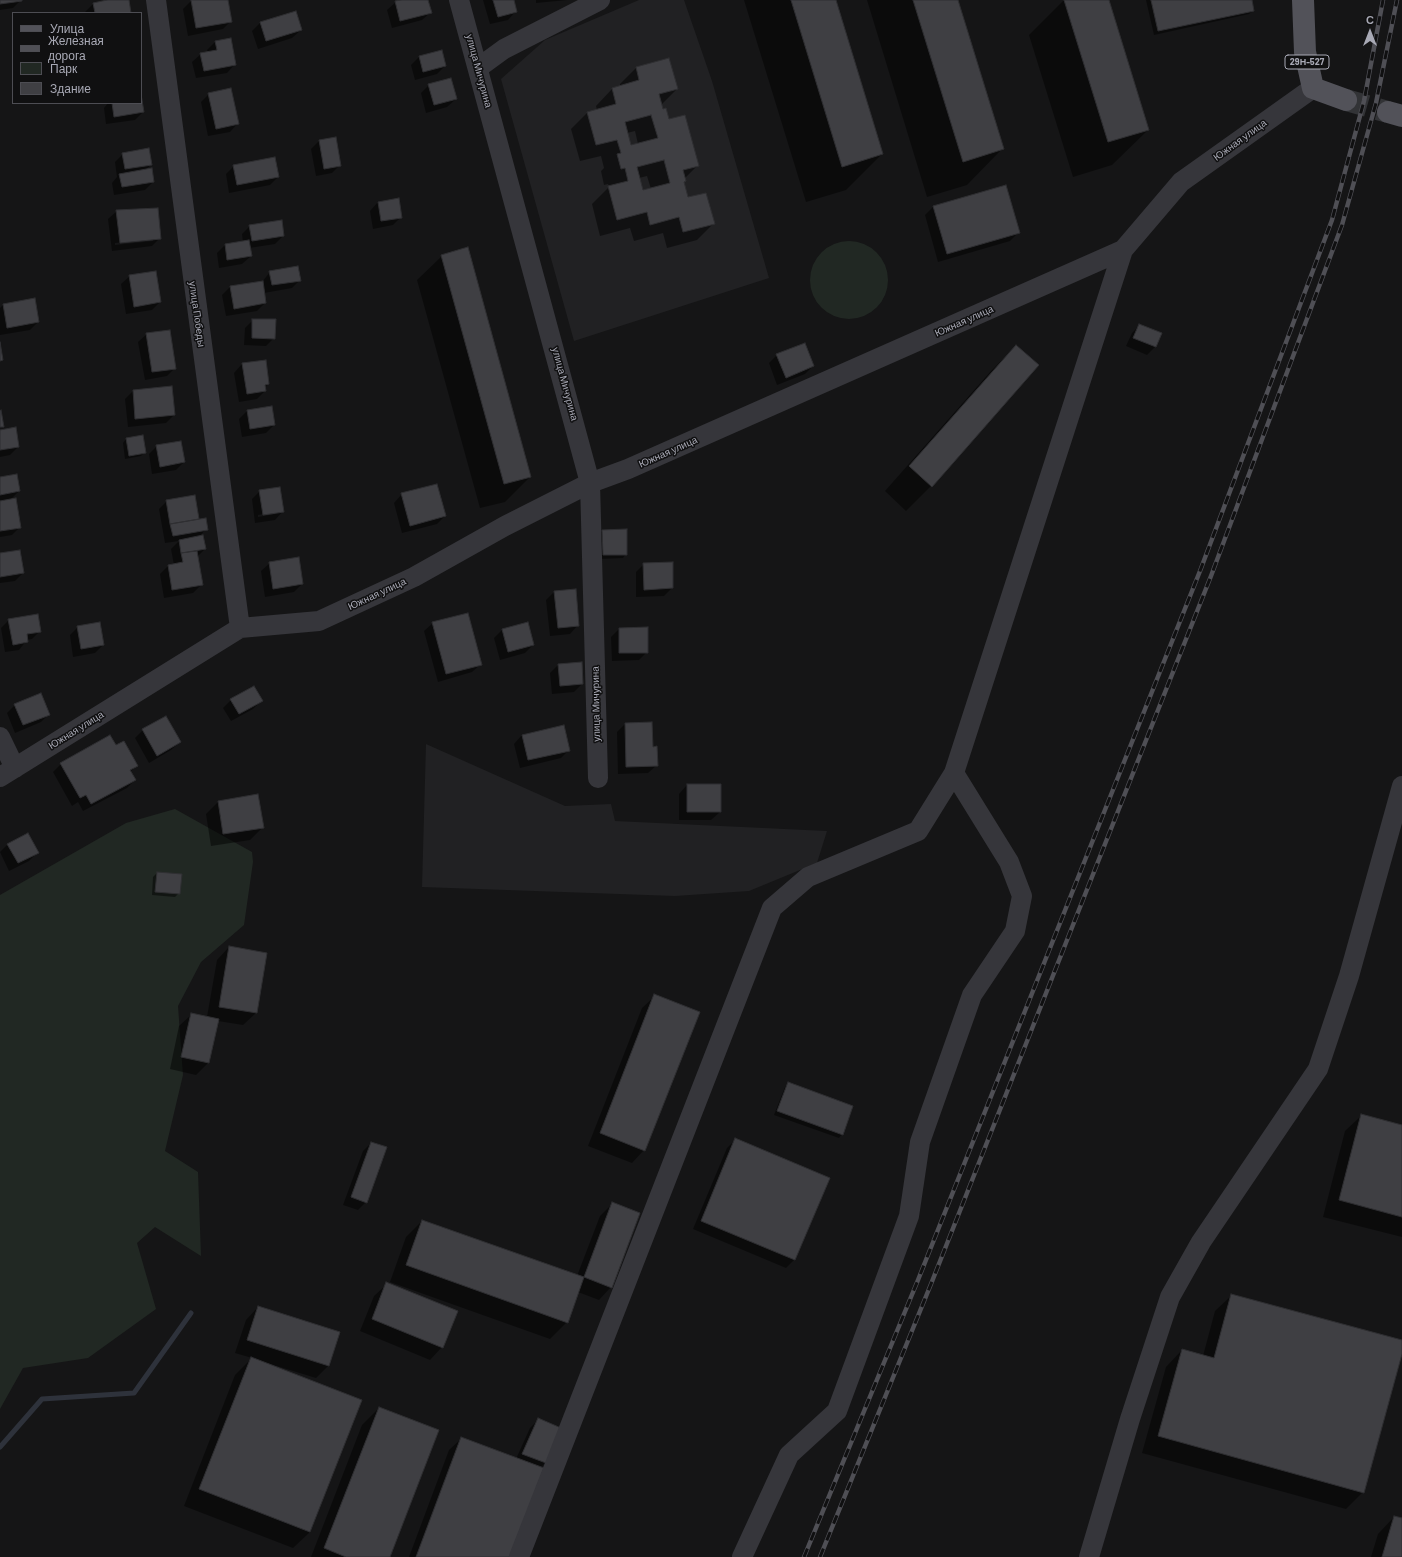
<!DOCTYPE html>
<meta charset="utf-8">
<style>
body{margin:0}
#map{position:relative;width:1402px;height:1557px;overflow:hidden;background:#151516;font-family:Barlow,sans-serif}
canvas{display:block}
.legend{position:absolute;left:12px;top:12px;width:130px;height:92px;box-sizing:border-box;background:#101011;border:1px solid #4d4d53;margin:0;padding:5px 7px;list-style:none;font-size:12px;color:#a8a9b5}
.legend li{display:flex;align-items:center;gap:8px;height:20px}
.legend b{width:20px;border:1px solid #4d4d53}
.north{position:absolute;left:1350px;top:12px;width:40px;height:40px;-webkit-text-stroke:3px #101011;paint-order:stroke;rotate:0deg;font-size:11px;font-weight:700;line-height:16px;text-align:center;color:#a8a9b5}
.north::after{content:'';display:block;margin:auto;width:14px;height:18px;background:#a8a9b5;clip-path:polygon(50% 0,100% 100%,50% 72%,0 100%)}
</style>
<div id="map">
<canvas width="1402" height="1557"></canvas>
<ul class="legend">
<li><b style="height:5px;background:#525259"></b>Улица</li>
<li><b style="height:5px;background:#4f4f55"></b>Железная дорога</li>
<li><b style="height:11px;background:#212823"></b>Парк</li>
<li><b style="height:11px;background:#3f3f43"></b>Здание</li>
</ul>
<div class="north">С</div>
</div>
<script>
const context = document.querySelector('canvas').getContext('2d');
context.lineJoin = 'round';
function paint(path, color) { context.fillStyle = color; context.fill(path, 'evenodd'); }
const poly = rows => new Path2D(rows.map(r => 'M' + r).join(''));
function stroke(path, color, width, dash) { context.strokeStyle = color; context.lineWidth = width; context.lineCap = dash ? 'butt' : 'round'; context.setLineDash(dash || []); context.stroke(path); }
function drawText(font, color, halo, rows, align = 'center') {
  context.font = font + ' Barlow,sans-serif'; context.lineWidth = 3; context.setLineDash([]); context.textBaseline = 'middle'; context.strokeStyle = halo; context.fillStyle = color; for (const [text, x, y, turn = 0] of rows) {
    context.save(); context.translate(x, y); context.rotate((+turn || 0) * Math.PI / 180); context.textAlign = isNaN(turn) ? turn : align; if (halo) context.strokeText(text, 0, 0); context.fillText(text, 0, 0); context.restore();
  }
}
const built = poly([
 [639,0,684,0,712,81,769,278,574,341,501,79,545,40],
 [426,744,565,806,611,804,615,821,827,831,817,863,749,891,675,896,422,887]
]);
const green = poly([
 '810 280a39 39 0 1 1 78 0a39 39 0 1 1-78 0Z',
 [175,809,252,852,253,862,244,925,201,962,178,1006,183,1075,165,1151,198,1172,201,1256,155,1227,137,1243,156,1309,88,1358,23,1368,0,1409,0,895,126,823]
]);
const shadow = poly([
 [0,0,21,0,13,8,0,10],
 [113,0,128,0,130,13,84,13,94,3],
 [198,0,227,0,231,21,223,29,188,36,183,9,191,1],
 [405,0,427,0,431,12,422,20,392,28,387,10,396,2],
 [483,0,513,0,516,11,508,20,490,24],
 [536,0,567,0,536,3],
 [744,0,835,0,882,154,846,190,806,202],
 [867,0,957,0,1002,149,967,185,927,197],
 [1064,0,1108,0,1148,130,1112,165,1073,177,1029,35],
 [1146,0,1251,0,1253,11,1249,14,1154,35],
 [260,23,301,30,292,38,258,49,252,31],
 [215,42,235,64,227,73,196,78,192,62,201,54,208,52,207,50],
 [419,57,445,66,437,74,415,80,411,65],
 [636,68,677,89,661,105,663,110,698,165,685,178,685,181,683,183,687,199,714,223,697,240,667,248,663,233,634,241,630,228,600,236,592,204,609,187,608,184,604,185,601,171,604,168,601,156,580,161,571,129,588,112,597,110,596,106,612,89,620,87,620,84],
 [635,131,638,144,630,146,627,133],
 [647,176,651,189,643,191,639,178],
 [429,85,456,99,447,107,426,113,421,93],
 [209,94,238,123,230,132,208,136,201,102],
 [141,100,143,112,135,120,106,124,104,108,108,103,141,103],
 [335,138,340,165,332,173,316,176,311,149,319,141],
 [123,154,151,165,145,170,153,182,145,190,114,195,112,183,117,177,115,162],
 [234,166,278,177,270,185,229,193,226,174],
 [1005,186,1018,233,1010,241,938,262,925,215,933,207],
 [378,202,401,217,393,225,373,229,370,211],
 [117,211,160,238,152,246,112,251,108,219],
 [153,239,153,241,115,245,115,243],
 [250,226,283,236,275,244,249,248,251,256,242,264,219,268,217,253,225,245,243,242,242,234],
 [442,256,530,477,505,502,480,508,417,280],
 [270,272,300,280,292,288,264,293,265,303,257,311,226,316,222,295,230,287,262,282],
 [130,276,160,302,152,310,126,314,121,284],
 [34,300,38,322,30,330,0,335,0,308,3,305],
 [253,320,274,338,266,346,244,345,245,328],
 [1140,325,1161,334,1155,347,1147,355,1126,346,1132,333],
 [147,334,175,368,167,376,145,380,138,342],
 [1016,346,931,486,906,511,885,491,991,371],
 [777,355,813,366,805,374,777,385,769,363],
 [242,364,268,384,265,388,265,391,257,399,239,402,234,373],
 [133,391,174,415,166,423,128,427,125,399],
 [247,411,274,425,266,433,242,437,239,419],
 [0,431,18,447,10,455,0,457],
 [126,439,145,452,141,456,125,459,123,443],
 [157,446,184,462,176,470,152,474,149,454],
 [0,478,19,491,10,500,20,527,12,535,0,537],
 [260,491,283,511,275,520,255,523,252,499],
 [275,512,275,514,258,517,258,515],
 [402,494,445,516,437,524,402,533,394,503],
 [194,496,199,520,206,529,199,537,205,549,197,557,202,584,193,593,164,598,160,574,168,566,174,565,171,549,179,541,165,543,159,509,167,501],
 [602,531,626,554,623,558,599,559,599,535],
 [0,554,23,573,15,581,0,583],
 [270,563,302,584,294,592,265,597,261,571],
 [644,564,672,588,664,596,636,597,636,572],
 [554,592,578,625,570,634,550,636,546,600],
 [9,620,40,631,32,639,27,640,19,650,5,652,1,628],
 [433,623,481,664,472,672,438,682,424,631],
 [527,623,533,645,525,653,500,660,494,638,502,630],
 [78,627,103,645,95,653,73,657,70,635],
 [619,629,647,652,639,660,612,661,611,637],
 [558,665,582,684,574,692,552,694,550,673],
 [231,700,261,701,253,709,231,721,223,708],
 [15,705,49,714,41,722,15,733,7,713],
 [625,724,652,748,657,765,648,773,618,774,617,732],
 [143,730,180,742,171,750,149,763,135,738],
 [522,735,569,750,561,758,520,768,514,744],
 [116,746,137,765,130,772,135,780,127,788,83,811,78,802,72,806,53,772,61,764],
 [687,785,720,812,711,820,679,820,679,794],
 [218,802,263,827,250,840,211,846,206,814],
 [8,844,37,853,29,861,9,871,0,852],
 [157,873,179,893,175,897,152,895,153,877],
 [229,947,256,1013,243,1025,218,1021,208,1063,196,1075,170,1069,179,1026,192,1014,207,1017,217,960],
 [655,996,644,1150,632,1163,588,1146,642,1008],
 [789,1083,842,1134,839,1138,774,1115,785,1087],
 [1362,1115,1402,1126,1402,1237,1323,1217,1345,1131],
 [736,1139,828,1178,794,1260,786,1268,693,1229,727,1148],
 [371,1143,366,1202,358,1210,343,1205,363,1151],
 [612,1204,611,1287,599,1300,578,1292,567,1322,550,1339,390,1282,406,1237,422,1221,577,1276,600,1216],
 [387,1284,442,1347,430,1360,360,1331,374,1296],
 [1232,1295,1402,1342,1402,1350,1363,1492,1346,1509,1142,1453,1166,1367,1182,1350,1203,1356,1215,1311],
 [258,1307,328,1366,316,1378,267,1363,266,1364,361,1401,310,1532,293,1548,184,1506,235,1375,252,1358,235,1353,246,1320],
 [379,1408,388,1557,311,1557,362,1425],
 [538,1420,559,1429,545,1463,540,1468,509,1557,409,1557,449,1450,462,1438,516,1459,530,1428],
 [1394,1517,1402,1519,1402,1557,1371,1557,1378,1534]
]);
const stream = poly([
 [0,1447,42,1399,134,1393,191,1313]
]);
const building = poly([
 [0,0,22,0,22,1,0,4,0,0],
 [107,0,129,0,131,13,95,13,93,3,107,0],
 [191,0,228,0,232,22,196,28,191,0],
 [401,0,428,0,432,13,400,21,395,1,401,0],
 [493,0,514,0,517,12,498,17,493,0],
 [791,0,836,0,883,154,842,167,791,0],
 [913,0,958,0,1004,149,963,162,913,0],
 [1064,0,1109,0,1149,130,1108,142,1064,0],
 [1151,0,1252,0,1254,11,1158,31,1151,0],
 [296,11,302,30,266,41,260,22,296,11],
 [231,38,236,65,204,71,200,53,217,50,215,41,231,38],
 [442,50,446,66,423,72,419,56,442,50],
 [669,58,678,89,659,94,663,109,666,108,669,119,685,115,699,166,683,170,686,181,684,182,688,197,706,193,715,224,683,232,679,217,650,225,647,212,617,220,608,186,628,181,625,168,621,169,617,154,621,153,617,140,596,145,587,112,616,104,612,88,639,80,636,67,669,58],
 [651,115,658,138,631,145,625,122,651,115],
 [664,160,670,183,643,190,637,167,664,160],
 [451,78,457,99,434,105,428,84,451,78],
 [231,88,239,124,216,129,208,93,231,88],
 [141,94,144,112,114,117,112,103,141,103,141,94],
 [336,137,341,166,324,169,319,140,336,137],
 [149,148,152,165,125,169,122,153,149,148],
 [275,157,279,177,237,185,233,165,275,157],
 [152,168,154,182,122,187,119,174,152,168],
 [1006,185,1020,233,947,254,933,206,1006,185],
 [399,198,402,218,381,221,378,202,399,198],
 [158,208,161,239,120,243,116,210,158,208],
 [282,220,284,236,252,241,249,225,282,220],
 [249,240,252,256,227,260,225,244,249,240],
 [468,247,531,477,504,484,441,255,468,247],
 [298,266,301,281,272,285,269,271,298,266],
 [156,271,161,302,134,307,129,275,156,271],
 [263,281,266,303,234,309,230,286,263,281],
 [35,298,39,322,7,328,3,304,35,298],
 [252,319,276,319,275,339,252,338,252,319],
 [1139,324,1162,333,1156,347,1133,338,1139,324],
 [170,330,176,369,152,372,146,333,170,330],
 [0,342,3,360,0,361,0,342],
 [805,343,814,366,786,378,776,354,805,343],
 [1016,345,1039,365,932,487,909,466,1016,345],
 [266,360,269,384,265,385,266,391,247,394,242,363,266,360],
 [172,386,175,415,135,419,133,390,172,386],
 [272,406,275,425,250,429,247,410,272,406],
 [1,410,4,427,0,427,0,411,1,410],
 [16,427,19,447,0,450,0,430,16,427],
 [143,435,146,453,129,456,126,438,143,435],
 [181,441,185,462,160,467,156,445,181,441],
 [17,474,20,491,0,495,0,477,17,474],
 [437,484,446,516,410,526,401,493,437,484],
 [280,487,284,512,263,515,259,490,280,487],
 [195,495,199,519,170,524,166,500,195,495],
 [16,498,21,528,0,531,0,501,16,498],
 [206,518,208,530,173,536,170,524,206,518],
 [627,529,627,555,603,555,602,530,627,529],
 [203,535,206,549,181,553,179,540,203,535],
 [20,550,24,573,0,577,0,553,20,550],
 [197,551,203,585,172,590,168,565,183,562,181,553,197,551],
 [299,557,303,584,273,589,269,562,299,557],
 [673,562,673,588,644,590,643,563,673,562],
 [576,589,579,626,558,628,554,591,576,589],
 [468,613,482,665,446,674,432,622,468,613],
 [38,614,41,632,27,634,28,642,13,645,8,619,38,614],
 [100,622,104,645,81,649,77,626,100,622],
 [528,622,534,645,508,652,502,629,528,622],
 [648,627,648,653,619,653,619,628,648,627],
 [582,662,583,684,560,686,558,664,582,662],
 [254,686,263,701,239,714,230,699,254,686],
 [41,693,50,715,23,725,14,704,41,693],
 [166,716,181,742,157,756,142,729,166,716],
 [652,722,653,747,657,746,658,766,626,767,625,723,652,722],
 [564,725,570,751,528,760,522,735,564,725],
 [110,735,116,745,124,741,138,766,130,770,136,780,91,804,86,795,80,798,60,763,110,735],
 [687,784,721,784,721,812,687,812,687,784],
 [258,794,264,828,223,834,218,801,258,794],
 [28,833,39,853,18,863,7,844,28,833],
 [157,872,182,874,180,894,155,892,157,872],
 [229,946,267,953,257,1013,219,1007,229,946],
 [654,994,700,1012,645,1151,600,1133,654,994],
 [191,1013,219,1019,209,1063,181,1057,191,1013],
 [788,1082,853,1106,843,1135,777,1111,788,1082],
 [1361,1114,1402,1125,1402,1217,1339,1200,1361,1114],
 [735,1138,830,1178,795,1260,701,1221,735,1138],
 [371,1142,387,1147,367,1203,351,1197,371,1142],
 [612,1202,640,1213,612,1288,584,1277,612,1202],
 [422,1220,584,1277,568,1323,406,1265,422,1220],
 [386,1282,458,1311,443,1348,372,1319,386,1282],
 [1231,1294,1402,1340,1402,1354,1364,1493,1158,1436,1182,1349,1214,1358,1231,1294],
 [258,1306,340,1332,329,1366,247,1340,258,1306],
 [251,1357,362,1400,310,1532,199,1489,251,1357],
 [379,1407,439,1430,390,1557,346,1557,324,1548,379,1407],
 [538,1418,561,1428,546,1463,522,1454,538,1418],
 [461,1437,544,1468,510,1557,416,1557,461,1437],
 [1394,1516,1402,1518,1402,1557,1382,1557,1394,1516]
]);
const majorTunnel = poly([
 [1346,100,1388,112]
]);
const minor = poly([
 [156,0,240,628],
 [459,0,590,483,598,778],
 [478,68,504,49,600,0],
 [0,737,15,768],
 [0,777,240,628,319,621,414,577,505,526,590,483,628,469,1123,250,1181,182,1313,88],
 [519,1557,772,908,808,877,918,831,954,773,1123,250],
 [742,1557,789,1455,837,1411,909,1216,920,1142,972,995,1015,931,1022,896,1009,862,954,773],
 [1089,1557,1130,1419,1170,1297,1201,1242,1318,1069,1349,976,1402,786]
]);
const major = poly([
 [1303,0,1305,52,1313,88,1346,100],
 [1388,112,1402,116]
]);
const rail = poly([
 [804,1557,918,1280,1200,571,1332,220,1364,101,1383,0],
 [820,1557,931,1284,1211,576,1342,225,1376,103,1397,0]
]);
const shields = [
 [1307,62,44]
];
const shieldNames = [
 ["29Н-527",1307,62]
];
const streetNames = [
 ["улица Мичурина",479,71,75],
 ["Южная улица",1240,140,-36],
 ["улица Победы",197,314,82],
 ["Южная улица",964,321,-24],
 ["улица Мичурина",565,384,75],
 ["Южная улица",668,452,-24],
 ["Южная улица",377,594,-25],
 ["улица Мичурина",596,704,-91],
 ["Южная улица",76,730,-32]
];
paint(built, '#212123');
paint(green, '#212823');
paint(shadow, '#0007');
stroke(stream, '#2e323b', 5);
paint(building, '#3f3f43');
stroke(building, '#2f2f32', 1);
stroke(majorTunnel, '#323336', 22, [22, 11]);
stroke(minor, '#36363b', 20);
stroke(major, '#525259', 22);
stroke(rail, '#4f4f55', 4.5);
stroke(rail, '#101011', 3, [9]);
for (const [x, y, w] of shields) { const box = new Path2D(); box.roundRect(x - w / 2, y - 7, w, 14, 3); context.fillStyle = '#101011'; context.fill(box); stroke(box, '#a8a9b5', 1); }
drawText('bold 9px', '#a8a9b5', null, shieldNames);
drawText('10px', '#a8a9b5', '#101011', streetNames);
</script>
